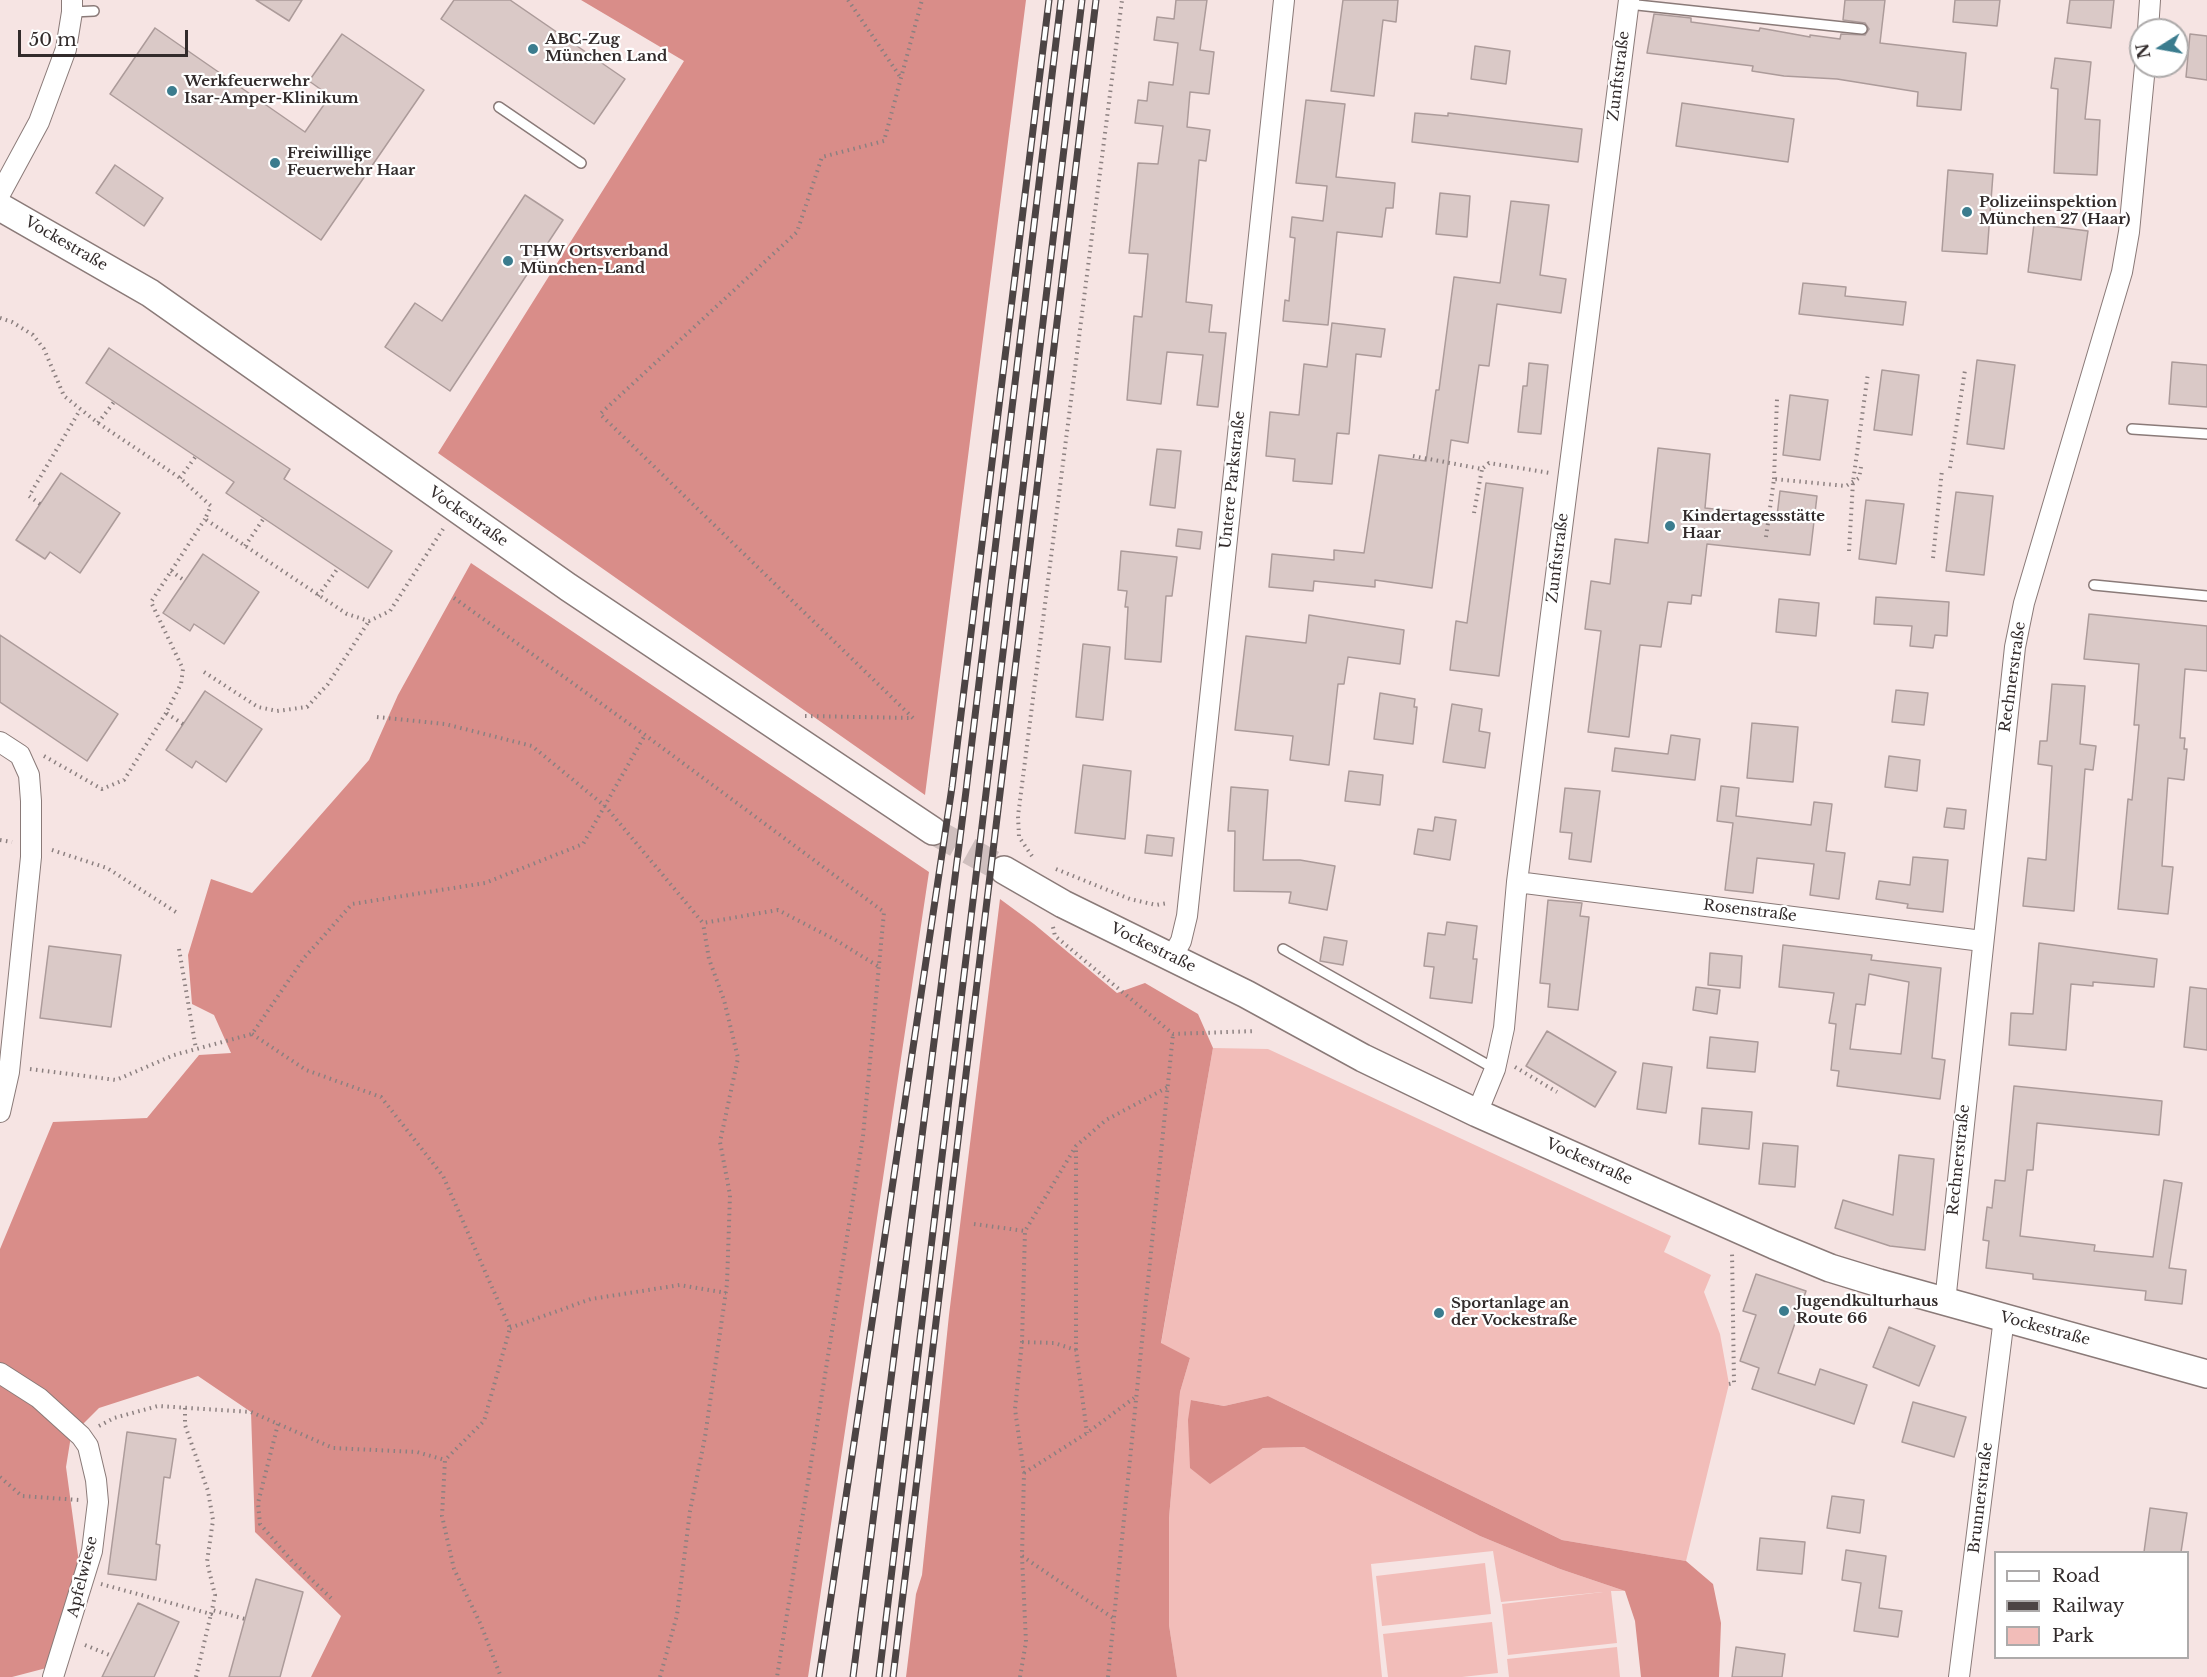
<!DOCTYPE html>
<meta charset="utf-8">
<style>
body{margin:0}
#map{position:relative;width:2207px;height:1677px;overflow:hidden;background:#f6e4e3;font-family:"Libre Baskerville",serif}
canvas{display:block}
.legend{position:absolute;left:1994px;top:1551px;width:195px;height:108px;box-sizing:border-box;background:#fff;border:2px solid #adaaaa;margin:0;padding:8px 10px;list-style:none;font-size:18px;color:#322b2b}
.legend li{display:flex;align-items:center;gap:12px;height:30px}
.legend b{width:30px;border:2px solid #adaaaa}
.north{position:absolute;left:2129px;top:18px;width:60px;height:60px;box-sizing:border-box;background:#fff;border:2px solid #adaaaa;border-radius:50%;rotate:259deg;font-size:16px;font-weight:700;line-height:24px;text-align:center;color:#322b2b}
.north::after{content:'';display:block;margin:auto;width:21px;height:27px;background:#3b7c8e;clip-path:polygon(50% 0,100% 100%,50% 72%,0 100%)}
.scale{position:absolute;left:18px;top:30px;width:170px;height:27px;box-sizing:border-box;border:3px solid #322b2b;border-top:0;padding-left:8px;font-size:18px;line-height:21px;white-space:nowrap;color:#322b2b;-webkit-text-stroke:4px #fff;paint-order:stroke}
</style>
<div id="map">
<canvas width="2207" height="1677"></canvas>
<ul class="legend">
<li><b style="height:8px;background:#fff"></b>Road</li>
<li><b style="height:8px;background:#4c4444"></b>Railway</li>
<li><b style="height:16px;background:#f2bdb9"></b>Park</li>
</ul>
<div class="north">N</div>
<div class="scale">50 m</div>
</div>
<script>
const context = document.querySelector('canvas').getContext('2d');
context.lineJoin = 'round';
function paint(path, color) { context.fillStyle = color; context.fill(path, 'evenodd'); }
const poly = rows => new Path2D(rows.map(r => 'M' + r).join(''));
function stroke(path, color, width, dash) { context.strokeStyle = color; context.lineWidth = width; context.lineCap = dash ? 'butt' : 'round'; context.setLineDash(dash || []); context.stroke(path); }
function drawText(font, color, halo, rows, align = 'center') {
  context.font = font + ' "Libre Baskerville",serif'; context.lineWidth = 4.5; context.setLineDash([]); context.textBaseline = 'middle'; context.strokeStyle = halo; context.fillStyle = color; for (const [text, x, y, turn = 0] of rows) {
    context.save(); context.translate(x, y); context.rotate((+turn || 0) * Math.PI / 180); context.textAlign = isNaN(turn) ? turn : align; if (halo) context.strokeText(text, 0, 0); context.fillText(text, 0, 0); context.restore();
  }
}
const green = poly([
 [1213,1048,1268,1049,1671,1236,1664,1252,1711,1275,1704,1292,1720,1334,1729,1384,1686,1561,1562,1540,1268,1396,1224,1406,1191,1400,1210,1483,1263,1448,1304,1447,1480,1536,1560,1569,1625,1591,1611,1591,1617,1643,1508,1655,1502,1604,1603,1592,1501,1602,1493,1551,1371,1564,1382,1677,1177,1677,1169,1625,1169,1518,1180,1392,1190,1358,1161,1344],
 [1485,1563,1491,1614,1382,1626,1376,1576],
 [1492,1622,1498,1673,1462,1677,1388,1677,1383,1634],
 [1617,1647,1620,1677,1509,1677,1507,1659]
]);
const forest = poly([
 [581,0,1026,0,925,795,438,453,684,61],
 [471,563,929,872,808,1677,311,1677,341,1616,255,1532,251,1412,198,1376,99,1408,71,1436,66,1467,80,1570,54,1666,12,1677,0,1677,0,1249,53,1122,147,1118,199,1055,231,1053,214,1015,192,1004,188,955,211,879,252,893,369,760,398,695],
 [1000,899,1034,924,1117,993,1145,983,1198,1014,1213,1048,1161,1343,1190,1358,1180,1392,1169,1518,1169,1625,1177,1677,906,1677,916,1594,922,1575,949,1315],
 [1268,1396,1562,1540,1686,1561,1713,1584,1721,1623,1719,1677,1641,1677,1635,1621,1625,1591,1560,1569,1480,1536,1304,1447,1263,1448,1210,1484,1190,1468,1188,1420,1191,1400,1224,1406]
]);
const building = poly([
 [256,0,302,0,289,21,256,0],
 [454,0,510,0,625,79,594,124,441,19,454,0],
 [1176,0,1207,0,1200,50,1214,52,1209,94,1190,92,1187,127,1210,130,1206,161,1199,160,1186,302,1212,305,1209,332,1226,333,1218,407,1197,405,1203,355,1167,352,1161,404,1127,400,1134,316,1142,317,1148,254,1129,253,1138,163,1158,164,1163,126,1135,123,1138,100,1147,101,1149,82,1173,85,1178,43,1154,40,1157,17,1174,19,1176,0],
 [1343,0,1398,0,1396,22,1383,20,1374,96,1331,91,1343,0],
 [1845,0,1885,0,1880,43,1966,53,1961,110,1917,106,1918,92,1837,79,1784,76,1752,71,1753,66,1647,53,1654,14,1691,18,1691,22,1759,31,1760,28,1810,37,1810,35,1840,39,1841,34,1865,35,1869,29,1865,23,1843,20,1845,0],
 [1955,0,2000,0,1997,26,1953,22,1955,0],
 [2070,0,2114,0,2111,28,2067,23,2070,0],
 [155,28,305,132,330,96,309,81,342,34,424,90,321,240,110,94,155,28],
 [2190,34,2207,36,2207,80,2186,77,2190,34],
 [1475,46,1510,51,1506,84,1471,79,1475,46],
 [2055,58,2091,62,2085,119,2100,120,2097,175,2054,173,2058,89,2051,88,2055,58],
 [1306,100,1345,104,1336,177,1395,183,1393,208,1386,208,1382,237,1337,232,1328,325,1283,321,1285,300,1289,301,1295,238,1290,237,1292,217,1323,221,1327,186,1296,183,1306,100],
 [1682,103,1794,119,1788,162,1676,146,1682,103],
 [1415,113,1448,116,1448,113,1582,129,1578,162,1412,142,1415,113],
 [115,165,163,198,144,226,96,193,115,165],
 [1948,170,1993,174,1987,254,1942,251,1948,170],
 [1440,193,1470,196,1467,237,1436,234,1440,193],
 [525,195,563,220,450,391,385,347,415,303,442,321,525,195],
 [1511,201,1549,205,1540,275,1566,279,1561,313,1497,304,1489,366,1479,365,1468,443,1451,440,1432,588,1375,580,1375,587,1314,581,1313,591,1269,587,1272,554,1334,560,1334,550,1364,553,1379,455,1426,461,1436,390,1439,390,1454,277,1500,283,1511,201],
 [2034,224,2088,231,2081,280,2028,272,2034,224],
 [1803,283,1846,287,1845,296,1906,302,1903,325,1799,314,1803,283],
 [1332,323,1385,329,1381,357,1356,354,1349,434,1337,433,1332,484,1293,481,1295,459,1266,456,1270,412,1299,415,1304,364,1327,367,1332,323],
 [109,348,290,469,284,479,392,551,368,588,226,493,234,482,86,383,109,348],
 [1977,360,2015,365,2004,449,1967,444,1977,360],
 [2172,362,2207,365,2207,407,2169,404,2172,362],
 [1529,363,1548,365,1541,434,1518,432,1523,386,1527,386,1529,363],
 [1882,370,1919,375,1912,435,1874,430,1882,370],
 [1790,395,1828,400,1820,460,1783,455,1790,395],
 [1658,448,1710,454,1705,508,1777,516,1780,491,1817,496,1810,555,1707,544,1701,596,1692,595,1691,604,1668,602,1661,647,1640,645,1629,737,1588,732,1601,631,1585,629,1591,581,1610,584,1615,539,1648,543,1658,448],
 [1157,449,1181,451,1175,508,1150,505,1157,449],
 [61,473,120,513,80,573,50,552,45,559,16,540,61,473],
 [1486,483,1523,488,1499,676,1450,670,1456,621,1467,623,1486,483],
 [1956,492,1993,496,1984,575,1946,571,1956,492],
 [1866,500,1904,504,1896,564,1859,559,1866,500],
 [1178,529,1202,532,1200,549,1176,546,1178,529],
 [1121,551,1177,557,1172,596,1166,596,1161,662,1125,659,1128,607,1125,607,1127,591,1118,590,1121,551],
 [203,554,259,592,224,644,194,624,190,631,163,613,203,554],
 [1876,597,1949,602,1947,636,1935,635,1933,648,1910,646,1912,626,1874,624,1876,597],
 [1779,599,1819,603,1816,636,1776,632,1779,599],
 [2089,614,2207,626,2207,671,2185,669,2180,738,2185,738,2184,749,2187,749,2184,780,2168,778,2162,866,2173,867,2168,914,2118,909,2128,799,2132,800,2139,725,2134,725,2139,664,2084,659,2089,614],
 [1309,615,1404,630,1400,664,1348,657,1344,684,1338,684,1329,765,1290,760,1293,736,1235,730,1246,636,1306,643,1309,615],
 [0,635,118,714,87,761,0,702,0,635],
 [1083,644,1110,647,1103,720,1076,717,1083,644],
 [2052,684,2085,686,2080,744,2096,746,2093,770,2085,769,2074,911,2023,906,2028,858,2046,860,2052,766,2038,764,2040,741,2047,741,2052,684],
 [1896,690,1928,693,1924,725,1892,722,1896,690],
 [205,691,262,729,226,782,196,761,192,768,166,750,205,691],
 [1380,693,1415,699,1414,707,1417,707,1413,744,1374,739,1380,693],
 [1452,704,1482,709,1479,731,1490,733,1485,768,1443,762,1452,704],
 [1752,723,1798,727,1793,782,1747,778,1752,723],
 [1671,735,1700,739,1695,780,1612,771,1615,748,1668,754,1671,735],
 [1889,756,1920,760,1917,791,1885,787,1889,756],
 [1083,765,1131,771,1125,839,1075,833,1083,765],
 [1349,771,1383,775,1380,805,1345,801,1349,771],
 [1721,786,1739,788,1736,816,1811,825,1814,802,1832,804,1826,851,1845,853,1839,899,1810,895,1814,864,1757,858,1753,893,1725,890,1733,823,1717,821,1721,786],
 [1231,787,1268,790,1263,860,1300,860,1335,866,1327,910,1289,903,1291,892,1234,891,1235,831,1228,831,1231,787],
 [1565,788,1600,791,1591,862,1569,859,1572,833,1560,832,1565,788],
 [1947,808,1966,810,1964,829,1944,827,1947,808],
 [1435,817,1456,820,1450,860,1414,854,1418,829,1433,831,1435,817],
 [1147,835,1174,838,1172,856,1145,853,1147,835],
 [1913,857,1948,860,1943,912,1907,908,1908,904,1876,899,1879,881,1910,885,1913,857],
 [1548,900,1582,903,1580,916,1589,917,1578,1010,1548,1007,1550,984,1540,983,1548,900],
 [1447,922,1477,926,1473,959,1477,959,1472,1003,1430,998,1434,967,1424,966,1428,933,1445,935,1447,922],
 [1324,937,1347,941,1343,965,1320,961,1324,937],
 [2039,943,2157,959,2154,987,2093,982,2093,986,2071,984,2066,1050,2009,1045,2011,1013,2033,1014,2039,943],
 [1783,945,1872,955,1871,960,1941,968,1932,1058,1945,1060,1940,1099,1837,1086,1839,1071,1831,1070,1836,1024,1829,1023,1834,993,1779,987,1783,945],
 [1869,974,1909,982,1901,1054,1850,1049,1856,1004,1865,1005,1869,974],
 [49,946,121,955,111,1027,40,1018,49,946],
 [1710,953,1742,956,1740,988,1708,985,1710,953],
 [1696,987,1720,990,1717,1014,1693,1010,1696,987],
 [2190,987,2207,989,2207,1050,2184,1047,2190,987],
 [1547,1031,1616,1072,1595,1107,1526,1066,1547,1031],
 [1710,1037,1758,1042,1755,1072,1707,1068,1710,1037],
 [1643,1063,1672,1067,1666,1113,1637,1109,1643,1063],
 [2014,1086,2162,1101,2159,1135,2037,1123,2033,1170,2027,1170,2020,1236,2095,1245,2094,1251,2153,1257,2164,1180,2182,1183,2169,1268,2186,1270,2182,1304,2145,1300,2146,1291,2033,1279,2033,1274,1986,1268,1989,1241,1983,1240,1987,1207,1992,1208,1995,1180,2005,1181,2014,1086],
 [1702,1108,1752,1112,1749,1149,1699,1144,1702,1108],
 [1763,1143,1798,1146,1795,1187,1759,1184,1763,1143],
 [1899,1155,1934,1159,1925,1250,1890,1246,1835,1228,1843,1200,1893,1215,1899,1155],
 [1756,1274,1806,1291,1778,1373,1815,1385,1820,1369,1867,1385,1854,1424,1752,1389,1759,1368,1740,1361,1756,1315,1743,1311,1756,1274],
 [1889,1327,1935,1346,1919,1386,1873,1367,1889,1327],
 [1913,1402,1966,1417,1954,1457,1902,1442,1913,1402],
 [127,1432,176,1439,170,1478,164,1477,156,1544,160,1545,156,1580,108,1574,127,1432],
 [1832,1496,1864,1500,1860,1533,1827,1528,1832,1496],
 [2150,1508,2187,1513,2181,1552,2144,1552,2150,1508],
 [1760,1538,1805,1542,1802,1574,1757,1570,1760,1538],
 [1846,1550,1886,1556,1879,1608,1902,1611,1898,1637,1854,1631,1861,1583,1842,1580,1846,1550],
 [256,1579,303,1592,280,1677,229,1677,256,1579],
 [138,1603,179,1622,154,1677,102,1677,138,1603],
 [1736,1647,1785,1654,1782,1677,1732,1677,1736,1647]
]);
const secondaryTunnel = poly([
 [933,831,1004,870]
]);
const path = poly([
 [848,0,901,78],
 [0,318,12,322,33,335,44,349,64,396,98,423,180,478,211,506,205,519,347,614,369,621,390,611,443,529],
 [98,423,114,402],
 [1413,456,1482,469,1489,463,1550,473],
 [1950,468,1965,370],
 [180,478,196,456],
 [1774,479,1777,399],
 [40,504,29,496,80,410],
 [1474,513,1482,469],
 [1766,537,1774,479,1846,486,1859,478,1861,467],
 [245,546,264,518],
 [1849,551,1853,482,1868,373],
 [1933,558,1942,470],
 [171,571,185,581],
 [318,596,338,568],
 [454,598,645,735,884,912,863,1136,777,1677],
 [204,672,258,707,277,711,307,707,328,684,369,621],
 [805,716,912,718],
 [377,717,445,724,532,746,606,807,703,923,778,910,834,939,881,968],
 [913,718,600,414,797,232,822,157,884,141,922,0],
 [183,724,166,713,181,684,183,669,151,602,205,519],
 [44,756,102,789,124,780,166,713],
 [0,840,12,842],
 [52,850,107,868,179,914],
 [1032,856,1019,837,1018,816,1122,0],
 [1056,869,1130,899,1156,905,1168,903],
 [1053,927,1055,936,1173,1034,1256,1031],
 [179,949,196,1049],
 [252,1034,306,1070,381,1097,443,1176,510,1328,484,1421,445,1460,442,1516,454,1569,481,1625,501,1677],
 [1515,1067,1557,1092],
 [30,1069,116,1080,174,1055,252,1034,304,958,352,904,485,883,583,844,645,735],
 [974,1224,1025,1231],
 [510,1328,591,1299,680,1285,726,1293],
 [1022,1342,1054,1343,1076,1350,1087,1433],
 [1076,1350,1076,1147],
 [1729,1384,1734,1383,1732,1251],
 [185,1408,185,1425,208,1491,213,1520,207,1562,215,1595,212,1610],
 [278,1424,258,1503,260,1524,292,1561,331,1598],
 [99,1426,114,1418,158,1406,251,1412,333,1448,417,1452,445,1460],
 [1024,1473,1087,1433,1134,1398],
 [0,1477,22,1496,79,1500],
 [1022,1556,1113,1618],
 [101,1584,211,1614,212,1610,245,1619],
 [85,1645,112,1656],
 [196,1677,211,1614],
 [660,1677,677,1615,690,1511,705,1437,727,1284,730,1195,720,1142,738,1058,724,1000,709,959,703,923],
 [1020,1677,1026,1642,1022,1556,1024,1473,1015,1409,1022,1342,1025,1231,1076,1146,1106,1120,1168,1087],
 [1108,1677,1173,1034]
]);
const service = poly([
 [1628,4,1862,29],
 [72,12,94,11],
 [499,107,581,163],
 [2132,429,2207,434],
 [2094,585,2207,596],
 [1283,949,1495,1069]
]);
const minor = poly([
 [2148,30,2150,0],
 [0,194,39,122,66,49,72,12,72,0],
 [0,742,20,755,29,775,31,801,31,857,9,1072,0,1112],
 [1517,882,1982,941],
 [1172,957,1181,941,1187,916,1284,0],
 [1477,1113,1495,1069,1504,1028,1517,882,1629,0],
 [1945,1302,2015,647,2024,603,2122,272,2129,232,2145,66],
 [0,1373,39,1398,81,1436,88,1446,96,1480,98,1502,92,1551,53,1677],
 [1959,1677,2004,1318]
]);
const secondary = poly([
 [0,207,150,293,568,587,933,831],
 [1004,870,1063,904,1246,994,1363,1058,1477,1113,1774,1245,1830,1268,1879,1283,2207,1374]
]);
const rail = poly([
 [819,1677,952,787,1049,0],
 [853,1677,966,791,1061,0],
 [879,1677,1082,0],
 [893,1677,1096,0]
]);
const markers = [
 [533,49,6,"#3b7c8e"],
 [172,91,6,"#3b7c8e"],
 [275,163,6,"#3b7c8e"],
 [1967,212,6,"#3b7c8e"],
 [508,261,6,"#3b7c8e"],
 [1670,526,6,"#3b7c8e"],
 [1784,1311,6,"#3b7c8e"],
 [1439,1313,6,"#3b7c8e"]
];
const poiNames = [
 ["ABC-Zug",545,40],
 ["München Land",545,57],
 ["Werkfeuerwehr",184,82],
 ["Isar-Amper-Klinikum",184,99],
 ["Freiwillige",287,154],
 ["Feuerwehr Haar",287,171],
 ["Polizeiinspektion",1979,203],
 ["München 27 (Haar)",1979,220],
 ["THW Ortsverband",520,252],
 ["München-Land",520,269],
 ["Kindertagessstätte",1682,517],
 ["Haar",1682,534],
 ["Jugendkulturhaus",1796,1302],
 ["Route 66",1796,1319],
 ["Sportanlage an",1451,1304],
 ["der Vockestraße",1451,1321]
];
const streetNames = [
 ["Zunftstraße",1619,76,-83],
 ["Vockestraße",66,244,30],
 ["Untere Parkstraße",1233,480,-84],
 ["Vockestraße",468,517,35],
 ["Zunftstraße",1558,558,-83],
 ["Rechnerstraße",2013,677,-82],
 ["Rosenstraße",1750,911,7],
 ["Vockestraße",1153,948,26],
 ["Rechnerstraße",1959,1160,-84],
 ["Vockestraße",1589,1162,24],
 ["Vockestraße",2045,1329,15],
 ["Brunnerstraße",1981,1498,-83],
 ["Apfelwiese",83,1577,-76]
];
paint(green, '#f2bdb9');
paint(forest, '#d98d89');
paint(building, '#dac9c7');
stroke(building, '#ac9b9a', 1.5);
stroke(secondaryTunnel, '#cfbfbe', 27, [27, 14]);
stroke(service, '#8a7a78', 12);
stroke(minor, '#8a7a78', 22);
stroke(secondary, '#8a7a78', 30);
stroke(path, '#8c8080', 4, [1.5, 4.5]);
stroke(service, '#fff', 9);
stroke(minor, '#fff', 20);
stroke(secondary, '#fff', 27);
stroke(rail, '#4c4444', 7);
stroke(rail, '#fff', 4.5, [14]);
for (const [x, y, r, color] of markers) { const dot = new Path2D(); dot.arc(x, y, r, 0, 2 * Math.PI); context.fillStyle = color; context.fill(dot); stroke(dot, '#fff', 2); }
drawText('bold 15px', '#322b2b', '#fff', poiNames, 'left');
drawText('15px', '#322b2b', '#fff', streetNames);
</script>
